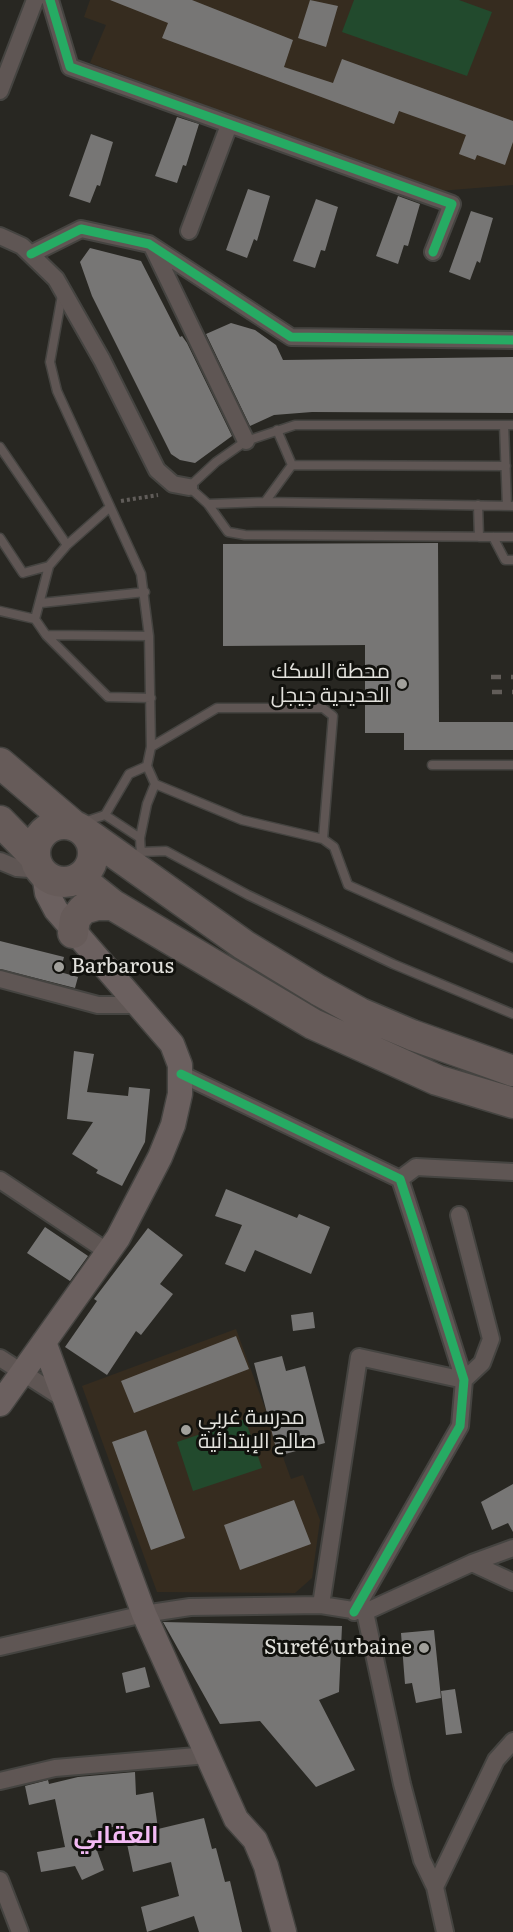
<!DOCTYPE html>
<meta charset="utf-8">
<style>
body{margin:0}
canvas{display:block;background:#282722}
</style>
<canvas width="513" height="1932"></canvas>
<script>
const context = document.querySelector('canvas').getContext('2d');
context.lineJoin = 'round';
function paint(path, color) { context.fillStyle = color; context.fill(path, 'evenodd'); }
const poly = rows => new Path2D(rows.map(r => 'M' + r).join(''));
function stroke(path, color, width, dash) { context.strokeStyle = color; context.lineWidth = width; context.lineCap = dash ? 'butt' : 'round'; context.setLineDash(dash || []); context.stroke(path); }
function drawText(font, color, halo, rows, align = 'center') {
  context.font = font + ' Literata,Cairo,serif'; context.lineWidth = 6; context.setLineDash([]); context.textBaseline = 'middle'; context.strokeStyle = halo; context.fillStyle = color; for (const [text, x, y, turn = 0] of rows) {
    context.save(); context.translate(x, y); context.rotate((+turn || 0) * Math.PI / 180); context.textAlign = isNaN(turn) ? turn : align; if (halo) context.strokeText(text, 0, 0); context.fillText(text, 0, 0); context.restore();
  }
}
const education = poly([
 [90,0,513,0,513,185,439,191,90,63,106,25,84,17],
 [236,1329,291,1479,303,1475,320,1520,312,1578,295,1593,157,1592,82,1386]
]);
const green = poly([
 [354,0,459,0,492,12,467,76,342,32],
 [245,1419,262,1468,193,1491,177,1442]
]);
const building = poly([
 [110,0,192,0,293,40,284,67,333,83,342,59,513,121,513,142,505,165,477,155,475,160,459,154,466,135,399,111,394,124,162,38,168,23],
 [310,0,338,6,326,47,298,38],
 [177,117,199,124,186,166,183,165,177,183,155,176],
 [91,134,113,142,100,186,97,185,90,203,69,196],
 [248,189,270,196,257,241,254,239,247,258,226,250],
 [398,196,420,204,408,246,404,245,398,264,376,256],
 [316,199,338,207,325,251,321,250,315,268,293,261],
 [471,211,493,218,480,263,477,261,470,280,449,272],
 [90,248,141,261,180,337,182,336,187,343,232,436,195,463,180,460,171,454,92,296,80,262],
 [231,323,255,330,276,345,283,360,513,357,513,413,312,412,274,415,250,426,206,334],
 [438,543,439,722,513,722,513,750,404,750,404,733,365,733,365,645,223,646,223,544],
 [0,941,64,957,60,972,78,977,75,988,0,969],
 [74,1051,94,1054,87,1092,128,1096,129,1087,150,1089,145,1142,122,1186,96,1173,98,1170,72,1154,93,1122,67,1119],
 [226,1189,297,1218,299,1214,330,1227,311,1274,255,1250,245,1272,225,1264,242,1225,215,1216],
 [45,1227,88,1256,70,1281,27,1253],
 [148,1228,183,1255,160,1284,173,1294,141,1335,136,1331,107,1375,65,1347,97,1301,94,1299],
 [313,1312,315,1328,293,1331,291,1315],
 [236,1336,249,1369,134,1413,121,1381],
 [282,1356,286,1371,305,1366,325,1443,278,1456,254,1363],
 [146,1430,185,1538,151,1550,112,1442],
 [513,1484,513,1532,508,1523,492,1530,481,1502],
 [294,1500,311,1544,240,1570,224,1525],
 [163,1622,342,1626,339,1692,319,1700,355,1770,316,1787,260,1721,220,1724],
 [434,1630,441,1698,416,1703,412,1683,405,1684,401,1633],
 [145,1667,150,1687,126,1693,122,1673],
 [455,1689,462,1733,446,1735,441,1691],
 [135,1772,136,1795,153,1792,158,1829,204,1818,212,1849,216,1848,225,1882,230,1881,242,1932,199,1932,194,1916,147,1932,141,1907,179,1896,171,1862,133,1872,123,1825,90,1831,104,1870,82,1880,75,1866,41,1872,37,1852,65,1847,55,1799,29,1805,25,1786,48,1780,49,1784,78,1777]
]);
const path = poly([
 [121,501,158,495]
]);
const lane = poly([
 [504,425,507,506],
 [513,425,295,425,246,441,216,462,189,487,208,504,228,532,245,535,513,537],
 [0,447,67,545],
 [292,465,506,466],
 [265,502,513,506],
 [208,504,265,502,292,465,277,430],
 [478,505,479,537],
 [493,537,505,560,513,560],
 [0,538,23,573,49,566,67,545,110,507],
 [41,603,145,592],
 [0,611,35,619,46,635,149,636,141,574,57,391,50,362,62,295],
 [35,619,49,566],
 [46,635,108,697,151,698],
 [149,636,151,747,147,766,155,784,242,820,323,839,333,716,323,708,217,708,151,747],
 [432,765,513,765],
 [105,815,140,838],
 [84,822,105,815,129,774,147,766],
 [323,839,334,847,348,885,513,958],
 [140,852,166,851,248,895,393,964,513,1014],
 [141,856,140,838,147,804,155,784]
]);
const street = poly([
 [50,0,70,67,452,204,433,252],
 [0,91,35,0],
 [189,231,229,125],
 [0,236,22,246,56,279,102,360,157,470,173,484,189,487],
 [152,246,246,441],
 [31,254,81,229,149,244,291,337,513,340],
 [0,861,17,868,41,870],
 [0,979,98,1005,138,1005],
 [181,1074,400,1179,417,1231,464,1380,460,1426,354,1612],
 [400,1179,416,1167,513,1172],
 [0,1180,108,1252],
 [459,1215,491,1339,482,1363,464,1380],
 [0,1358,64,1399],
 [472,1563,513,1582],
 [321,1605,359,1357,464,1380],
 [365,1612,402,1784,422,1860,435,1887,445,1932],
 [0,1647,144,1614,190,1607,321,1605,365,1612,472,1563,513,1548],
 [0,1781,55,1768,208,1755],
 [0,1880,20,1932],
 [435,1887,496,1760,513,1741]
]);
const secondary = poly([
 [44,1342,144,1614,236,1819,255,1840,266,1866,284,1932],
 [0,1404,118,1238,160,1157,173,1125,180,1094,180,1065,172,1044,56,910,47,893,44,874]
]);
const highway = poly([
 [0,763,73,825],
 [0,821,35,857],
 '35 853a29 29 0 1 1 58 0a29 29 0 1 1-58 0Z',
 [82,830,244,945,318,990,360,1013,412,1035,513,1071],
 [79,878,113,905,313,1024,437,1080,513,1103],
 [73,933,75,919,83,909,97,905,113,905]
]);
const rail = poly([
 [491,677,513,677],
 [492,692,513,692]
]);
const cycleway = poly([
 [50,0,70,67,452,204,433,252],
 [31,254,81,229,149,244,291,337,513,340],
 [181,1074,400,1179,417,1231,464,1380,460,1426,354,1612]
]);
const markers = [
 [402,684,6,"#a1a09b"],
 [59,967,6,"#a1a09b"],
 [186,1430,6,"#a1a09b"],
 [424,1648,6,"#a1a09b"]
];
const poiNames = [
 ["محطة السكك",390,672],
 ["الحديدية جيجل",390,696],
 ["Barbarous",71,967,"left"],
 ["مدرسة غربي",198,1418,"left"],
 ["صالح الإبتدائية",198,1442,"left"],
 ["Sureté urbaine",412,1648]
];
const quarterNames = [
 ["العقابي",116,1836]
];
paint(education, '#362c1f');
paint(green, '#224a2d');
paint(building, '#777675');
stroke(lane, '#454441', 11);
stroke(street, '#454441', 20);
stroke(secondary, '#454441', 27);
stroke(highway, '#454441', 33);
stroke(path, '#605c59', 4, [3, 3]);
stroke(lane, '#5f5654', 8);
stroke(street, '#5f5654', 16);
stroke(secondary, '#6b605f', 24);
stroke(highway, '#665b59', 30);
stroke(rail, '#625d59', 4.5, [10, 10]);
stroke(cycleway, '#26ab63', 9);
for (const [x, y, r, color] of markers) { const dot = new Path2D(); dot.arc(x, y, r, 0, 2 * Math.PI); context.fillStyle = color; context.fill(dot); stroke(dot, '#11110d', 2); }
drawText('21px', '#e2e1dc', '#11110d', poiNames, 'right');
drawText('bold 24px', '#f3baf4', '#11110d', quarterNames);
</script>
